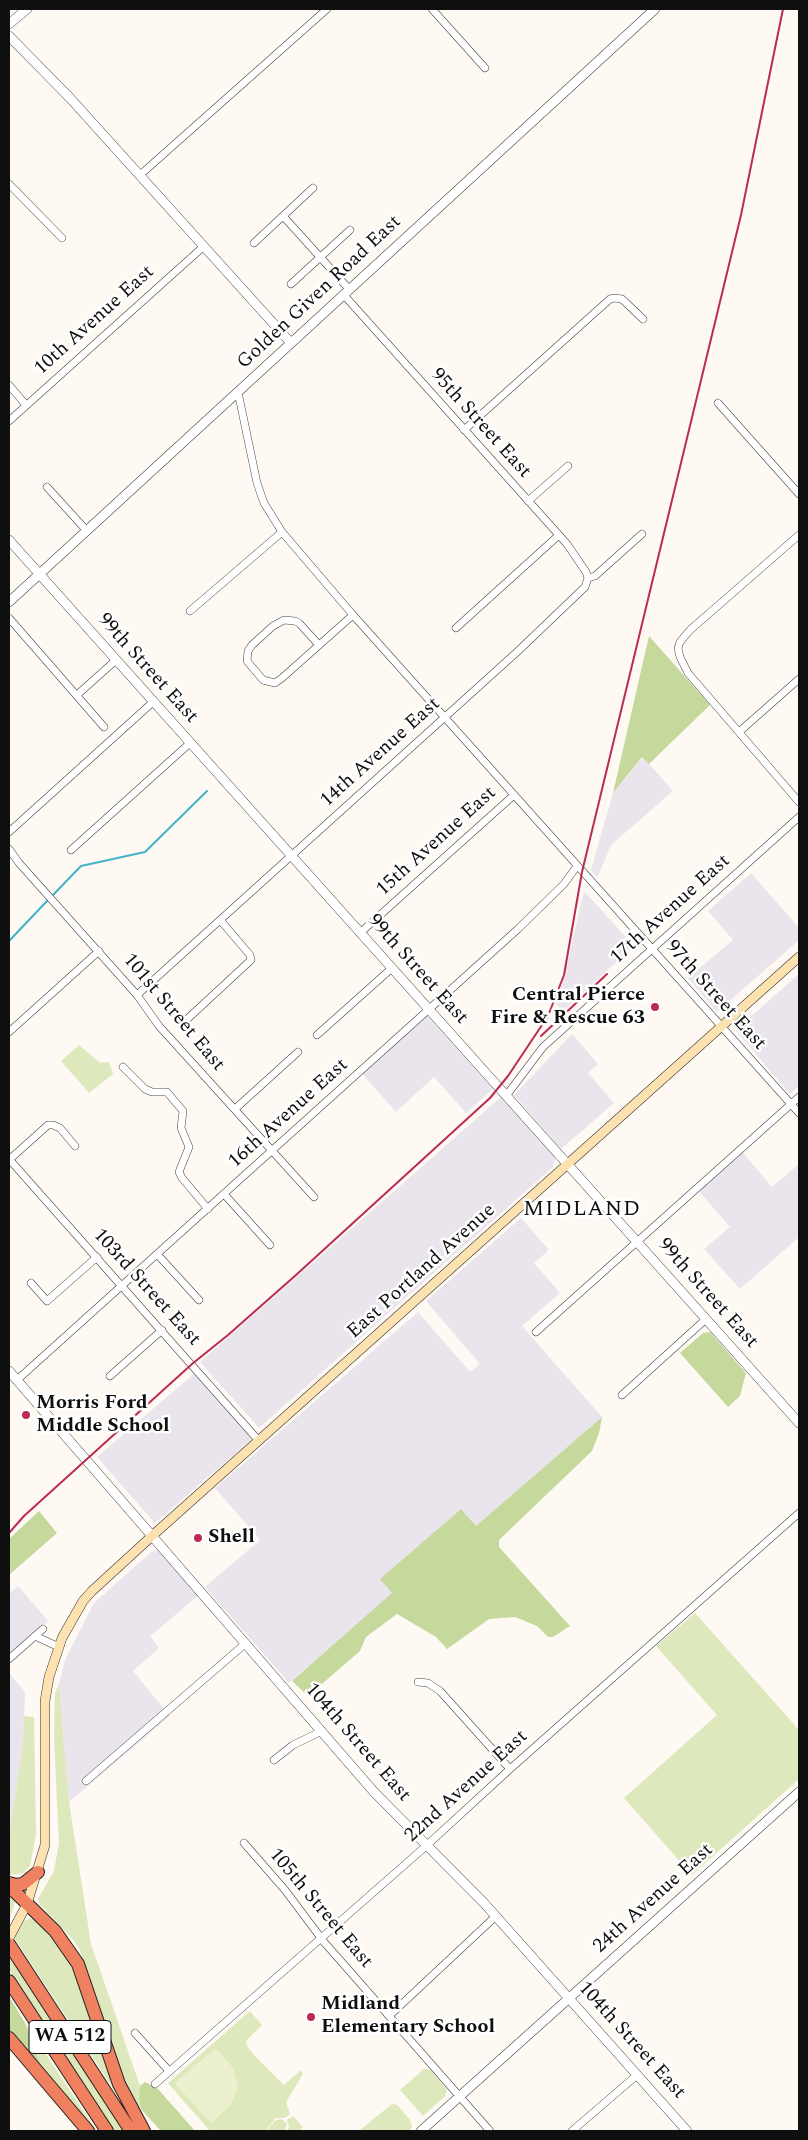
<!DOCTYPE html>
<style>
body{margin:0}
#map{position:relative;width:808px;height:2140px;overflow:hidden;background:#fef9f2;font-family:Spectral,serif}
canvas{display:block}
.frame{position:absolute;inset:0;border:10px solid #0f0f0f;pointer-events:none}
</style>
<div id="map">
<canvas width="808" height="2140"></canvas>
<div class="frame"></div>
</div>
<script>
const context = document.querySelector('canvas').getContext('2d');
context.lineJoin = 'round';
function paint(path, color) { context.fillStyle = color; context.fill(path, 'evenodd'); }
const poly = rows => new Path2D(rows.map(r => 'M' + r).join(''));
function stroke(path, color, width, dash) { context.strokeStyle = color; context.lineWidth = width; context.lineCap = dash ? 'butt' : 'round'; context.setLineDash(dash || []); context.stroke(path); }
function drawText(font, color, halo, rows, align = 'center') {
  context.font = font + ' Spectral,serif'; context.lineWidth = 5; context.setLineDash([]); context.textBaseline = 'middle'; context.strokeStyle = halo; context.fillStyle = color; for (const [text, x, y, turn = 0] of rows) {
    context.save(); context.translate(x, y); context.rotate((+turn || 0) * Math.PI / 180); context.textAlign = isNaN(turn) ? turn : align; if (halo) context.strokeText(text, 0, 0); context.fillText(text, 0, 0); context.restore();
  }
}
const industrial = poly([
 [643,757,673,791,611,845,597,878,591,870,613,793],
 [751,873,799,928,799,940,717,1012,688,978,733,940,708,911],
 [584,891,634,946,563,1011,555,1003,563,982],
 [798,975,799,1086,790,1094,735,1030],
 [423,1011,493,1089,466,1113,434,1077,396,1112,358,1069],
 [572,1034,598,1064,588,1073,614,1103,561,1149,514,1095],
 [501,1097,555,1157,553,1167,259,1428,200,1362],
 [742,1152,772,1187,799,1164,799,1237,740,1289,704,1249,730,1227,698,1190],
 [521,1218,549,1250,534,1263,560,1293,522,1326,602,1417,476,1526,461,1509,381,1579,393,1593,289,1683,205,1587,260,1540,215,1488,418,1312,470,1372,480,1364,426,1301],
 [195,1373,252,1439,155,1523,97,1457],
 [159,1549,199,1595,150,1636,159,1648,133,1671,170,1716,69,1802,59,1684,65,1660,94,1603,150,1553],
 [18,1586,48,1621,9,1657,9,1594],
 [9,1673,25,1692,23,1744,9,1837]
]);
const green = poly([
 [79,1045,100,1063,109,1062,113,1074,89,1093,61,1061],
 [695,1613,799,1730,799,1779,692,1875,624,1798,717,1715,656,1646],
 [59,1684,69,1802,91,1944,140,2086,139,2098,141,2109,135,2102,121,2074,80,1951,74,1941,39,1903,38,1899,54,1871,59,1843,54,1737,55,1693],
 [24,1716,34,1717,36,1834,30,1866,23,1873,12,1875,9,1874,9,1837,23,1744],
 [9,1892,15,1902,9,1921],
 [32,1918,48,1930,71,1959,122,2102,13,1936,24,1921],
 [9,1955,80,2063,124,2131,114,2131,61,2051,9,1969],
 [250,2011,262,2025,246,2041,247,2046,254,2055,284,2085,301,2070,303,2074,286,2102,290,2114,285,2118,276,2118,265,2131,210,2131,168,2083],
 [25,2023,97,2131,94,2131,43,2071],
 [424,2069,431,2070,447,2090,445,2096,423,2116,400,2090],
 [392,2104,397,2105,410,2120,412,2127,409,2131,359,2131],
 [293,2116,303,2127,299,2131,287,2131,289,2126,287,2120],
 [281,2119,287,2123,285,2130,266,2131,276,2120]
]);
const forest = poly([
 [649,636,710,705,649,764,642,757,613,793],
 [710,1332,746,1373,740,1396,728,1407,680,1353,703,1333],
 [602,1417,599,1433,592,1451,499,1540,499,1547,570,1626,553,1637,548,1637,537,1626,515,1617,489,1619,447,1649,436,1637,397,1614,366,1637,360,1651,308,1696,292,1681,392,1593,380,1579,461,1509,476,1526],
 [39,1511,57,1533,9,1575,9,1539],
 [9,1996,25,2023,43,2071,9,2032],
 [145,2082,158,2089,195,2131,161,2131,141,2109,139,2098,140,2086]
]);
const pitch = poly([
 [214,2049,218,2050,233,2068,238,2087,230,2106,211,2123,176,2085,176,2082]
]);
const stream = poly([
 [51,897,81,866,145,852,207,791],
 [9,941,48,900]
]);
const minor = poly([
 [432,9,485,68],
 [140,175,327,9],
 [9,184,62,238],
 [283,216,349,289],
 [254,243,313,188],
 [291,284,350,230],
 [343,294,567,544,586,572,588,578],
 [9,385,26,405],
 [238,392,257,483,264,503,282,532,353,615,799,1113],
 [718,403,799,494],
 [9,421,203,247],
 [464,430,610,299,614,298,622,299,643,319],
 [47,487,87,531],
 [528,501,568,466],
 [799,535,690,630,680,642,678,648,680,657,688,673,799,802],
 [588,578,595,576,642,534],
 [190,611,282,532],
 [9,618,104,727],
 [456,628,559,535],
 [319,645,299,623,295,621,284,620,273,626,252,645,248,651,247,661,263,680,275,683,282,678,353,615],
 [77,695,116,660],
 [739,732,799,679],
 [9,832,153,702],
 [9,849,19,863,137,995,159,1026,314,1197],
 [71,850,190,743],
 [360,933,514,795],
 [137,995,517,652,585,587,588,578],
 [183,1023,251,960,250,955,221,921],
 [9,1032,99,951],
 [317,1035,392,968],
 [123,1067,145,1089,152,1092,167,1092,183,1111,181,1128,189,1147,179,1172,182,1178,208,1209],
 [506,1096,543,1047,799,817],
 [235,1109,298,1052],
 [9,1159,259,1441],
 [10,1159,48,1125,53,1125,60,1128,75,1146],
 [224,1194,270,1245],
 [157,1254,199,1300],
 [31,1283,47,1301,97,1257],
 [536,1332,799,1097],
 [110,1376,162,1330],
 [17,1380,518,929,564,884,577,866],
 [622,1395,706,1319],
 [35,1636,59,1647],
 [9,1659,43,1629],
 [418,1682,428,1683,440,1691,510,1769],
 [274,1760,293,1745,322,1731],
 [86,1781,246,1643],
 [244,1843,285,1890,324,1942,490,2131],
 [389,2016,496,1916],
 [135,2033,169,2071],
 [155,2084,426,1846,510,1769,799,1513],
 [572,2131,637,2075]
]);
const tertiary = poly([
 [9,24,27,9],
 [9,36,70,98,291,343],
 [9,540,799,1423],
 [9,602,655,9],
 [9,1371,374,1792,484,1903,687,2131],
 [421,2131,799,1792]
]);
const secondary = poly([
 [9,1938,27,1904,45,1845,45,1701,49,1677,62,1638,83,1601,92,1591,152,1536,799,957]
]);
const motorway = poly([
 [9,1883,16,1885,23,1884,38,1872],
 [9,1886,55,1931,78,1964,119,2084,144,2131],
 [9,1944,131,2131],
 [9,1981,107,2131],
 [9,2038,88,2131]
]);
const rail = poly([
 [541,1036,607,974],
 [9,1533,24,1516,192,1364,228,1335,296,1275,490,1098,508,1076,548,1016,564,975,582,872,741,215,783,9]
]);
const markers = [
 [655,1007,5,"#bb2c53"],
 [26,1415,5,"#bb2c53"],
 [198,1538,5,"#bb2c53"],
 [311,2017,5,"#bb2c53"]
];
const shields = [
 [70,2037,82]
];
const shieldNames = [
 ["WA 512",70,2037]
];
const streetNames = [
 ["Golden Given Road East",320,293,-43],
 ["10th Avenue East",95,321,-42],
 ["95th Street East",480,424,48],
 ["99th Street East",147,669,48],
 ["14th Avenue East",381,753,-42],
 ["15th Avenue East",437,842,-42],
 ["17th Avenue East",671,910,-42],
 ["99th Street East",417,970,48],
 ["97th Street East",715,996,48],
 ["101st Street East",173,1013,50],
 ["16th Avenue East",289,1114,-42],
 ["East Portland Avenue",422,1272,-42],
 ["103rd Street East",146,1288,48],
 ["99th Street East",707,1294,48],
 ["104th Street East",357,1743,49],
 ["22nd Avenue East",467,1787,-42],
 ["24th Avenue East",654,1899,-42],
 ["105th Street East",320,1909,50],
 ["104th Street East",631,2041,48]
];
const poiNames = [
 ["Central Pierce",645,996,"right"],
 ["Fire & Rescue 63",645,1019,"right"],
 ["Morris Ford",36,1404],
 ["Middle School",36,1427],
 ["Shell",208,1538],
 ["Midland",321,2005],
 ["Elementary School",321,2028]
];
const quarterNames = [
 ["MIDLAND",582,1211]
];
paint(industrial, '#eae4ed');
paint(green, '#dde8bc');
paint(forest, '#c5d99c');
paint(pitch, '#ecf0ce');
stroke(stream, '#42b2c9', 2);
stroke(minor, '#424242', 8);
stroke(tertiary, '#424242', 10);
stroke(secondary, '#313131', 10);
stroke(motorway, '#202020', 14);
stroke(minor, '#fff', 7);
stroke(tertiary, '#fff', 9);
stroke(secondary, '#fce2b0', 9);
stroke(motorway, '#ef8160', 12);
stroke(rail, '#bb2c53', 2);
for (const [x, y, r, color] of markers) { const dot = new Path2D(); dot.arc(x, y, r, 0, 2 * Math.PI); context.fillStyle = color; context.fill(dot); stroke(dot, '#fff', 2); }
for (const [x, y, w] of shields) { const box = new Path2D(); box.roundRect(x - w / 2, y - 16.5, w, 33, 4); context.fillStyle = '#fff'; context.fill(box); stroke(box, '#0f0f0f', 1); }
drawText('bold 19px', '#0f0f0f', null, shieldNames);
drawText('20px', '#0f0f0f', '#fff', streetNames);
drawText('bold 20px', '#0f0f0f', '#fff', poiNames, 'left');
context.letterSpacing = '1px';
drawText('22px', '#0f0f0f', '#fff', quarterNames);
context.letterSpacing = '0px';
</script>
